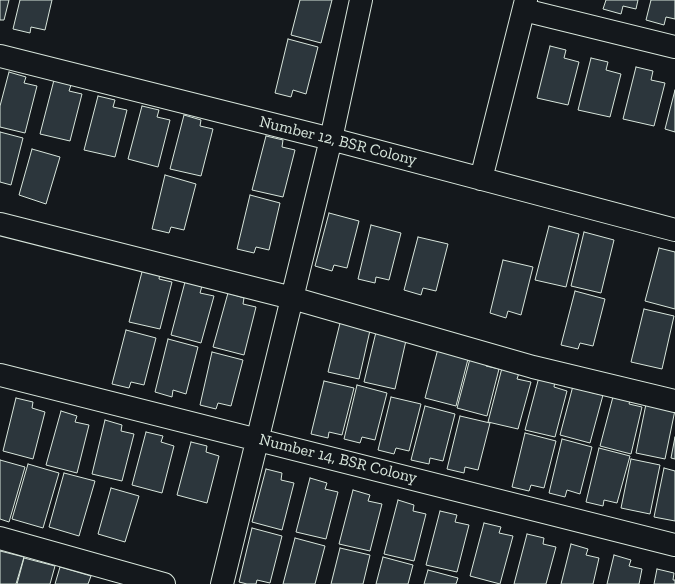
<!DOCTYPE html>
<style>
body{margin:0}
canvas{display:block;background:#14181c}
</style>
<canvas width="675" height="584"></canvas>
<script>
const context = document.querySelector('canvas').getContext('2d');
context.lineJoin = 'round';
function paint(path, color) { context.fillStyle = color; context.fill(path, 'evenodd'); }
const poly = rows => new Path2D(rows.map(r => 'M' + r).join(''));
function stroke(path, color, width, dash) { context.strokeStyle = color; context.lineWidth = width; context.lineCap = dash ? 'butt' : 'round'; context.setLineDash(dash || []); context.stroke(path); }
function drawText(font, color, halo, rows, align = 'center') {
  context.font = font + ' "Zilla Slab",serif'; context.lineWidth = 3; context.setLineDash([]); context.textBaseline = 'middle'; context.strokeStyle = halo; context.fillStyle = color; for (const [text, x, y, turn = 0] of rows) {
    context.save(); context.translate(x, y); context.rotate((+turn || 0) * Math.PI / 180); context.textAlign = isNaN(turn) ? turn : align; if (halo) context.strokeText(text, 0, 0); context.fillText(text, 0, 0); context.restore();
  }
}
const building = poly([
 [0,0,9,0,4,20,0,20,0,0],
 [20,0,52,0,45,30,31,27,30,33,13,29,20,0],
 [300,0,332,0,321,43,291,35,300,0],
 [606,0,638,0,636,9,623,6,621,14,603,9,606,0],
 [651,0,675,0,675,19,666,17,664,25,646,20,651,0],
 [288,39,318,47,306,94,293,90,291,97,275,93,288,39],
 [550,46,566,50,564,58,579,62,568,105,537,98,550,46],
 [591,58,608,62,606,70,621,74,610,117,578,110,591,58],
 [636,67,653,71,651,80,665,83,654,126,623,119,636,67],
 [9,72,26,77,24,83,37,86,25,133,0,127,0,106,9,72],
 [54,80,71,85,69,91,82,94,70,141,40,134,54,80],
 [675,90,675,132,665,129,675,90],
 [98,96,115,100,113,107,127,110,115,157,84,150,98,96],
 [142,106,159,110,157,117,170,120,158,167,128,159,142,106],
 [184,115,201,120,200,126,213,129,201,176,170,169,184,115],
 [0,132,23,138,11,185,0,182,0,132],
 [266,136,283,140,282,147,295,150,283,197,252,190,266,136],
 [32,149,60,157,46,204,19,195,32,149],
 [165,175,196,184,184,230,171,227,169,233,152,229,165,175],
 [250,195,280,203,269,250,256,247,254,253,237,249,250,195],
 [329,213,359,221,347,268,334,265,332,271,315,266,329,213],
 [371,225,401,233,389,280,376,277,375,283,358,279,371,225],
 [549,226,579,234,566,287,535,280,549,226],
 [584,232,614,240,601,293,571,286,584,232],
 [418,237,448,244,436,291,423,288,421,295,404,290,418,237],
 [659,248,675,252,675,309,645,301,659,248],
 [503,260,533,267,521,315,508,311,506,318,490,313,503,260],
 [143,268,160,273,159,279,172,282,160,329,129,322,143,268],
 [185,282,202,286,200,293,214,296,201,343,171,335,185,282],
 [575,291,605,299,593,346,580,343,578,349,561,345,575,291],
 [228,293,244,298,243,304,256,307,244,355,213,347,228,293],
 [644,309,674,316,662,369,631,362,644,309],
 [341,319,371,326,359,379,328,372,341,319],
 [377,328,407,336,395,389,364,382,377,328],
 [126,330,156,338,144,385,131,382,129,388,112,384,126,330],
 [168,339,198,347,186,394,173,390,172,397,155,392,168,339],
 [439,345,468,359,456,406,425,398,439,345],
 [212,352,243,360,231,406,218,403,216,409,200,405,212,352],
 [471,355,488,359,486,366,499,369,487,416,457,408,471,355],
 [502,368,519,373,517,379,531,382,518,429,488,422,502,368],
 [539,377,555,381,554,387,567,391,555,437,525,430,539,377],
 [324,381,354,388,342,435,329,432,328,438,311,434,324,381],
 [574,382,591,386,589,392,603,395,590,443,560,435,574,382],
 [357,385,387,393,375,440,362,437,360,443,344,439,357,385],
 [614,393,631,397,629,404,642,407,631,454,600,446,614,393],
 [391,397,421,404,409,451,396,448,394,454,378,450,391,397],
 [16,398,33,402,32,408,45,412,33,459,3,451,16,398],
 [646,404,675,410,665,459,636,453,646,404],
 [425,406,455,414,443,461,430,458,429,464,411,460,425,406],
 [61,411,77,416,75,422,89,425,77,473,46,465,61,411],
 [460,416,490,423,478,470,465,467,464,473,447,469,460,416],
 [105,420,122,425,121,431,134,434,122,481,92,474,105,420],
 [146,432,163,436,161,442,174,446,162,493,132,485,146,432],
 [525,433,556,441,544,488,531,485,529,491,512,487,525,433],
 [675,437,675,459,671,458,675,437],
 [562,439,592,447,580,494,567,490,565,497,549,493,562,439],
 [191,442,207,446,206,452,219,456,207,503,177,495,191,442],
 [599,448,630,456,617,503,604,500,603,506,586,502,599,448],
 [631,459,660,465,650,514,621,508,631,459],
 [0,460,25,467,9,522,0,519,0,460],
 [28,464,59,473,43,528,12,519,28,464],
 [664,468,675,471,675,521,654,517,664,468],
 [266,469,282,473,281,480,294,483,282,530,252,522,266,469],
 [64,473,95,481,79,536,49,527,64,473],
 [310,478,327,483,325,489,338,492,326,539,296,532,310,478],
 [111,488,139,496,125,542,98,534,111,488],
 [353,490,370,495,368,501,382,504,370,551,339,544,353,490],
 [398,500,414,505,413,511,426,514,414,561,384,554,398,500],
 [440,511,457,515,455,522,469,525,457,572,426,565,440,511],
 [484,523,501,527,499,533,513,536,500,584,470,576,484,523],
 [252,528,282,536,270,583,257,580,256,584,247,584,239,582,252,528],
 [527,534,544,538,543,544,556,547,546,584,514,584,527,534],
 [295,538,325,546,315,584,283,584,295,538],
 [571,544,588,549,586,555,599,558,593,584,561,584,571,544],
 [340,548,370,555,363,584,331,584,340,548],
 [0,551,24,557,16,584,0,584,0,551],
 [614,555,631,560,629,566,642,569,639,584,607,584,614,555],
 [383,557,413,565,408,584,376,584,383,557],
 [24,558,55,566,50,584,17,584,24,558],
 [60,567,91,576,88,584,55,584,60,567],
 [657,569,674,573,673,580,675,580,675,584,654,584,657,569],
 [428,570,458,578,456,584,424,584,428,570]
]);
const street = poly([
 [524,10,675,47],
 [0,56,331,139,675,230],
 [481,179,526,0],
 [0,224,292,298,533,367,675,401],
 [0,375,675,545],
 [0,538,164,584],
 [222,584,331,139,361,0]
]);
const streetNames = [
 ["Number 12, BSR Colony",338,141,14],
 ["Number 14, BSR Colony",338,459,14]
];
paint(building, '#2c363c');
stroke(building, '#d8e6dc', 1);
stroke(street, '#d8e6dc', 24);
stroke(street, '#14181c', 22);
drawText('16px', '#d8e6dc', '#14181c', streetNames);
</script>
